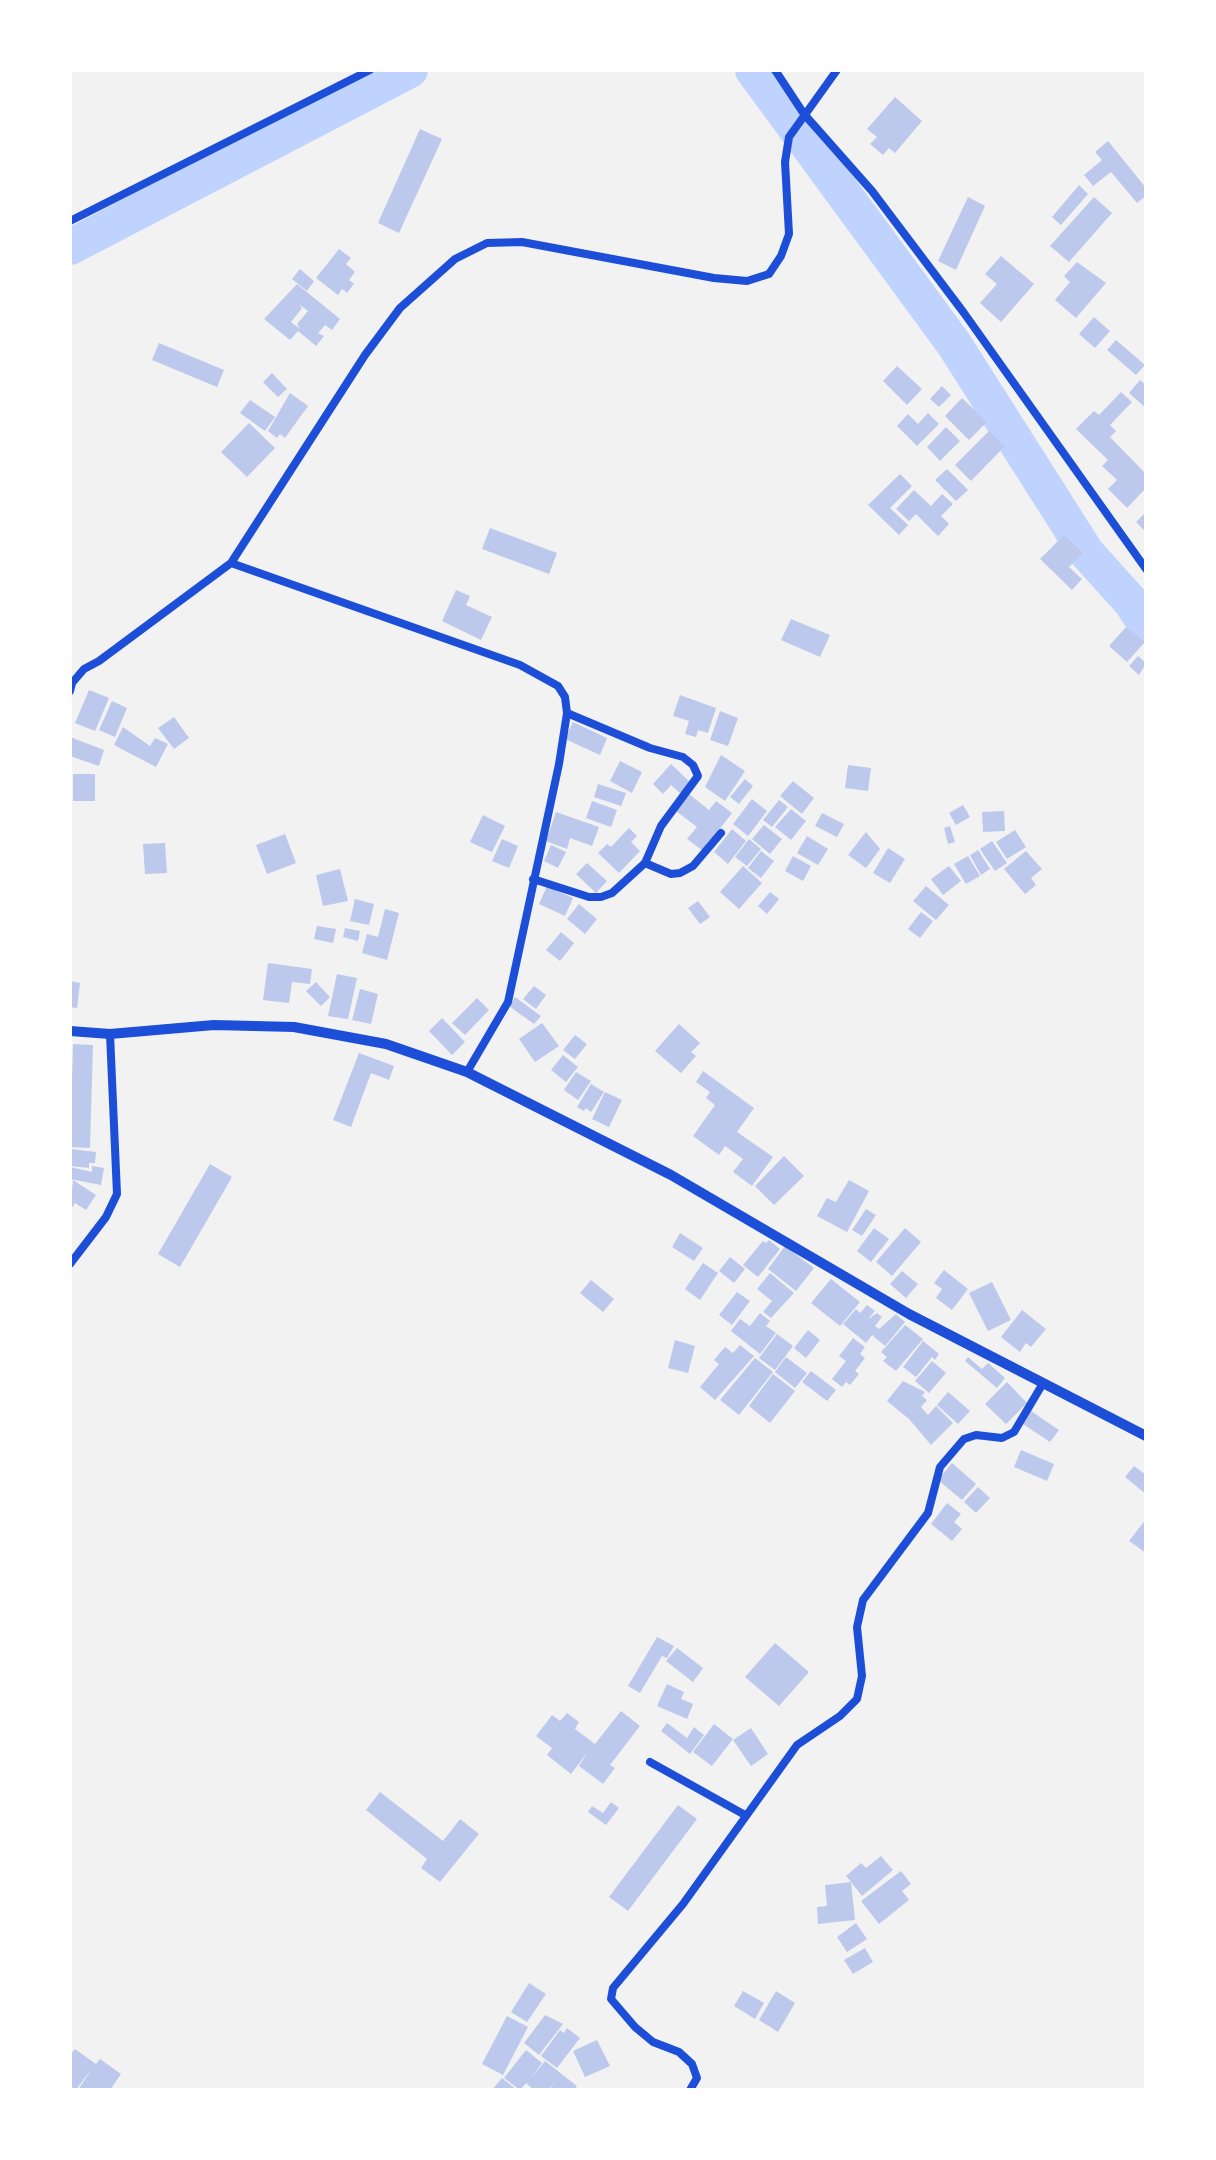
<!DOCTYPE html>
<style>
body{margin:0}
#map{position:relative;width:1216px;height:2160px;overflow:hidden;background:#f2f2f2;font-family:"Sofia Sans Condensed",sans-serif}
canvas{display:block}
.frame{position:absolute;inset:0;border:72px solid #fff;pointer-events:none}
</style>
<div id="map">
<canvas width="1216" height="2160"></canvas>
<div class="frame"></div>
</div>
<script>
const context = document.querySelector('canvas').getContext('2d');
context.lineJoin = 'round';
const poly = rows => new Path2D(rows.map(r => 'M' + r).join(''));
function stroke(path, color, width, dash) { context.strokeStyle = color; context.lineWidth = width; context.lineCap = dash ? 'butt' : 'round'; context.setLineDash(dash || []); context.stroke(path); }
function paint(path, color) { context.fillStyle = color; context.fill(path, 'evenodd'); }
const river = poly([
 [753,70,954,344,1086,552,1131,602,1146,625],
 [70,247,410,70]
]);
const building = poly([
 [895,97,922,121,895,153,889,148,883,155,870,144,877,137,867,129],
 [420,129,442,139,399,233,378,223],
 [1108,141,1146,188,1146,196,1137,203,1111,172,1093,186,1084,175,1102,160,1095,152],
 [1079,185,1088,194,1061,225,1052,217],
 [968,197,985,206,956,270,938,261],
 [1094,197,1112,213,1069,262,1050,246],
 [339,249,351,258,346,264,355,272,349,280,354,284,347,293,342,289,338,295,316,278],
 [1001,256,1034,284,1001,322,980,303,997,284,985,274],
 [1077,262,1106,283,1076,318,1055,300,1070,282,1064,276],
 [300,269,314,281,307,291,292,279],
 [297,284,340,319,332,330,325,325,318,333,324,336,316,346,298,331,290,340,264,319],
 [299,304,308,311,297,324,300,329,291,322,302,308],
 [1094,317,1110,331,1095,348,1079,334],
 [1116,340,1145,365,1136,375,1107,350],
 [159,343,224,370,217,387,152,360],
 [897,366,922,389,907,405,883,381],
 [272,373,287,389,278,397,263,382],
 [1140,380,1146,385,1146,408,1129,393],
 [942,386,951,395,939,407,930,399],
 [1121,392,1132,402,1110,425,1116,431,1110,437,1146,474,1146,488,1127,508,1108,489,1117,480,1102,466,1108,460,1076,429,1094,411,1099,415],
 [290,393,308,406,285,438,280,434,277,438,268,431],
 [962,398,987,422,969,440,945,416],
 [250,400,275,417,265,431,240,413],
 [928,413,939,424,917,446,897,426,908,414,918,424],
 [249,423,275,448,247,477,221,452],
 [946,427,960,441,940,461,927,447],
 [989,431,1005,446,971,481,955,465],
 [947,469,968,490,956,501,935,480],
 [900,474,912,486,890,508,908,525,899,535,868,505],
 [914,490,931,506,942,494,953,504,941,516,949,524,938,536,916,514,909,521,896,509],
 [1146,512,1146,532,1136,522],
 [490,528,557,553,549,574,482,549],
 [1064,535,1083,553,1069,567,1082,579,1072,590,1040,559],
 [456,590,470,596,466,605,492,617,481,640,442,621],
 [791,619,830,635,820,657,781,640],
 [1126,627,1145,642,1127,662,1109,646],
 [1138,656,1146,663,1139,675,1129,666],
 [89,690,109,698,95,731,75,723],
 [680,695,716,708,708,733,698,730,696,737,685,734,689,721,673,716],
 [112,701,127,708,115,737,99,730],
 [720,711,738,718,728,746,710,740],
 [174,717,189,738,174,749,158,728],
 [573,722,607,738,600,755,565,739],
 [123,727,150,746,155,738,168,744,156,767,114,745],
 [70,737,104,750,99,766,70,756],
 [721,755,745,771,725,801,705,787],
 [620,761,642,772,632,793,610,781],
 [671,764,691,783,681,794,671,785,663,794,653,784],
 [848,765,871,768,868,791,845,788],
 [73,774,95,774,95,801,73,801],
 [745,779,753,786,739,804,730,797],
 [793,781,814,798,802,814,780,796],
 [598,784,626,793,621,806,594,797],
 [689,794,709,810,716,801,732,813,703,851,687,839,697,827,676,811],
 [752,799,767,811,748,836,733,824],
 [779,800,788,807,772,827,763,820],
 [592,801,617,810,611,827,586,818],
 [963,805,970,817,956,825,949,813],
 [791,809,806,821,791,840,775,827],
 [1004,811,1005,831,983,832,982,812],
 [556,812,599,827,592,846,570,838,567,849,546,841],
 [822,813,844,824,837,837,815,826],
 [483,815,505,826,492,852,470,842],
 [764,825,782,839,770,854,752,839],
 [950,826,955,842,948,844,944,828],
 [629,828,637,836,631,842,640,851,619,873,598,853,607,844,611,847],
 [732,829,746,841,728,864,714,852],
 [1015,830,1026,847,1007,859,996,842],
 [866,832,880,849,866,868,848,855],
 [285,834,296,863,267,874,256,845],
 [807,836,828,849,818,865,797,853],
 [502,839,518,846,509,868,492,861],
 [749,839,761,849,747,866,735,857],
 [992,841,1007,863,995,871,980,849],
 [165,843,167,873,145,874,143,844],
 [551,845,566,852,558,868,544,861],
 [888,848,905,859,890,883,873,873],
 [978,850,990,869,981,875,970,855],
 [761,851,774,861,761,878,748,868],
 [1026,851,1042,869,1031,878,1036,885,1025,894,1004,869],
 [793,856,811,866,803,881,785,871],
 [968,856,980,876,966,884,954,864],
 [587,863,607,881,596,893,576,874],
 [743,866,762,883,739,909,720,892],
 [949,866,961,881,943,895,931,879],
 [340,869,348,901,323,906,316,875],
 [547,886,573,898,565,916,539,904],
 [926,886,949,905,936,920,913,901],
 [770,892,779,899,767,914,758,906],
 [355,899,374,904,369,925,350,921],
 [698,901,710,917,700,924,688,908],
 [579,904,597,919,585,934,567,919],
 [385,909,399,913,387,960,362,953,367,934,378,937],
 [921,912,933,921,920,938,908,929],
 [317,926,336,929,333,943,314,939],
 [345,928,360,931,358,941,343,937],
 [561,932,574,943,560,961,546,950],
 [268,963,312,969,310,984,292,982,289,1003,263,1000],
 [337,974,357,978,348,1019,328,1016],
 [70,981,80,983,77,1008,70,1007],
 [316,982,330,997,321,1006,306,991],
 [534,986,546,995,536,1009,523,999],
 [360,989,378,994,371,1024,352,1020],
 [515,997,541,1016,534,1024,509,1006],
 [477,998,489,1010,465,1035,452,1023],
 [442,1018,465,1042,452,1055,429,1031],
 [542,1023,559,1046,535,1062,519,1039],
 [679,1024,700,1043,691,1052,696,1056,681,1073,655,1051],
 [575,1035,587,1044,575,1059,563,1050],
 [73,1044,93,1045,90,1148,70,1147],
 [359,1053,394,1066,389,1080,371,1073,351,1127,333,1120],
 [563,1055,578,1067,566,1082,551,1070],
 [703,1071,754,1108,737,1132,773,1157,752,1186,733,1172,743,1159,725,1146,719,1155,693,1136,715,1105,706,1098,710,1092,696,1082],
 [576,1072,591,1081,578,1100,564,1090],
 [591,1084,604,1092,591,1112,586,1108,584,1111,577,1107],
 [605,1092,622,1100,609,1127,592,1119],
 [70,1149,96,1152,95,1163,89,1163,89,1168,70,1166],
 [784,1156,804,1176,774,1205,755,1186],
 [210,1164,232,1177,180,1267,158,1254],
 [92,1166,104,1168,101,1185,70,1179,70,1167,92,1172],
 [73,1180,96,1195,86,1210,75,1203,70,1211],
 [849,1180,869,1191,847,1232,817,1216,827,1198,836,1202],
 [866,1209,876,1215,862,1236,852,1230],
 [874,1228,889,1239,871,1262,857,1251],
 [905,1228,921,1242,892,1276,876,1262],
 [680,1233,703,1248,694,1261,672,1247],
 [769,1240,780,1249,758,1277,743,1265,763,1241,766,1243],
 [785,1246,814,1268,796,1291,768,1269],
 [730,1257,745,1269,734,1283,719,1271],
 [703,1263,718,1273,700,1300,685,1289],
 [944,1270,968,1289,952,1310,936,1298,942,1289,934,1283],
 [902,1271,918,1284,906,1298,890,1284],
 [770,1273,794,1293,771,1318,763,1312,772,1301,757,1289],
 [831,1279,860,1302,840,1326,811,1303],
 [591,1280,614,1299,603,1312,580,1293],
 [992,1282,1011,1320,988,1331,969,1293],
 [737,1292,750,1301,732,1325,719,1315],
 [867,1305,875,1311,868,1319,877,1313,882,1317,875,1326,879,1329,896,1314,905,1322,885,1346,872,1335,866,1343,843,1324,856,1309,860,1313],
 [1022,1310,1046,1329,1031,1347,1026,1343,1020,1352,1001,1337],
 [760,1313,770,1321,766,1326,776,1333,760,1354,731,1331,740,1319,750,1326],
 [905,1325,923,1339,896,1371,883,1361,887,1357,881,1352],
 [808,1330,820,1340,806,1358,794,1348],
 [777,1334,793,1346,775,1370,759,1358],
 [853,1338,865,1347,860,1354,865,1358,855,1371,859,1374,850,1385,846,1382,842,1387,832,1379,846,1361,839,1356],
 [675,1340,695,1346,688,1373,668,1368],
 [923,1341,939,1354,935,1360,932,1357,916,1377,903,1367],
 [740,1345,754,1356,715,1400,700,1387,719,1364,714,1360,725,1347,733,1353],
 [786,1357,807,1373,795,1388,775,1372],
 [968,1357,982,1369,988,1363,1005,1378,997,1388,965,1361],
 [755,1358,773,1372,739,1415,720,1400],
 [932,1361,946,1373,929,1393,915,1381],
 [811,1371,836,1390,827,1401,802,1382],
 [773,1374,795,1391,770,1423,749,1406],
 [903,1381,925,1392,922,1396,927,1400,921,1407,928,1415,936,1406,953,1423,931,1445,909,1419,887,1401],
 [1007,1382,1027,1403,1006,1424,985,1404],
 [948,1392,970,1411,958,1424,937,1405],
 [1031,1411,1059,1430,1050,1442,1023,1424],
 [1021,1450,1054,1464,1047,1481,1014,1467],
 [952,1463,976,1484,962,1500,938,1480],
 [1134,1466,1146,1475,1146,1494,1125,1477],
 [978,1487,990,1498,976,1513,964,1502],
 [947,1503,961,1514,954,1522,962,1529,952,1541,931,1524],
 [1146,1519,1146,1553,1129,1541],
 [657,1637,674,1646,667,1658,662,1656,640,1693,628,1686],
 [775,1643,809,1672,779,1706,745,1677],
 [677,1648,703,1668,693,1682,666,1661],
 [667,1684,684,1692,681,1699,693,1704,687,1719,657,1706],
 [621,1711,640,1726,610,1765,615,1768,603,1784,579,1766,588,1752,571,1774,547,1755,552,1748,536,1736,552,1715,560,1721,567,1713,579,1722,575,1729,595,1744],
 [667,1723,687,1738,694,1727,704,1735,690,1754,661,1731],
 [714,1724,733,1739,712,1766,693,1752],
 [751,1728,768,1754,751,1766,733,1740],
 [380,1792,443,1841,460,1819,479,1834,440,1882,421,1868,427,1859,366,1810],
 [611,1802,619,1808,606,1825,588,1812,592,1806,603,1813],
 [678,1805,697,1819,628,1911,609,1897],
 [881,1856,893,1870,862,1896,851,1882,855,1920,818,1924,817,1907,827,1906,825,1885,851,1882,846,1876,861,1863,866,1868],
 [901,1871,911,1884,902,1891,909,1900,879,1924,861,1901],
 [856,1923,867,1939,847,1952,837,1937],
 [865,1948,873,1962,853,1974,844,1960],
 [529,1983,546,1994,527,2022,511,2012],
 [743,1991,764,2003,755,2019,734,2006],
 [776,1991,795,2003,778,2032,759,2020],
 [545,2015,563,2024,539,2055,524,2043],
 [507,2016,528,2027,503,2075,482,2064],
 [567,2028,580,2038,557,2068,541,2056,560,2030,564,2033],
 [597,2040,610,2066,585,2077,573,2051],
 [75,2049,96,2064,100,2059,121,2074,110,2090,78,2090,93,2067,76,2090,70,2086,70,2055],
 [526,2050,542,2063,530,2079,545,2061,577,2086,574,2090,549,2090,556,2081,548,2090,534,2090,526,2083,520,2090,504,2078],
 [502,2078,517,2090,492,2090]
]);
const minor = poly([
 [775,70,804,114,872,191,964,313,1146,569],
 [70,221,370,70],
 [231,563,520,665,558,686,565,697,567,713,559,764,508,1002,467,1072],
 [70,691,72,683,84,669,99,661,231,563,365,355,400,308,455,259,487,243,522,242,714,278,747,281,769,274,781,256,789,234,785,162,789,137,837,70],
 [645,863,671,874,680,873,693,866,721,833],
 [533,879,589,897,601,897,612,893,645,863,661,826,698,776,693,765,683,757,650,748,567,713],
 [70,1264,106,1217,117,1194,110,1034],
 [650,1762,745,1815],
 [690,2090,697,2078,692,2064,679,2052,653,2042,635,2027,611,1999,613,1988,683,1904,797,1745,840,1716,857,1699,862,1676,857,1627,863,1600,928,1513,940,1467,964,1439,976,1435,1002,1438,1014,1432,1042,1385]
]);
const tertiary = poly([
 [70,1031,110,1034,214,1025,294,1027,386,1044,467,1072,671,1175,909,1314,1146,1436]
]);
stroke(river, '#bfd3fe', 36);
paint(building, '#bdc9ec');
stroke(minor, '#1d4ed8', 8);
stroke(tertiary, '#1d4ed8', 10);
</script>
